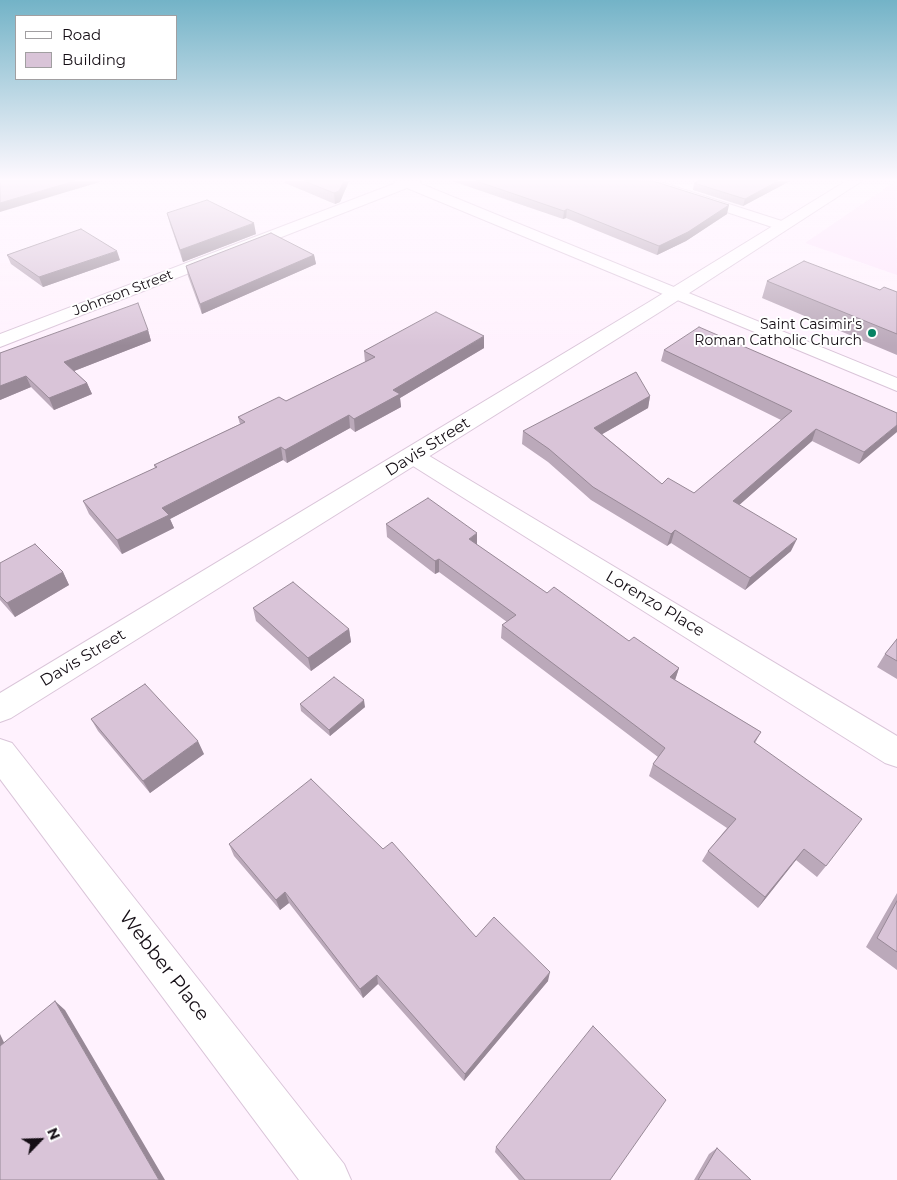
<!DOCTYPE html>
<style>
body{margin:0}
#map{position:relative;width:897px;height:1180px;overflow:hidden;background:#fff2fe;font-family:Montserrat,sans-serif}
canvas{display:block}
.legend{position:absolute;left:15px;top:15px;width:162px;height:65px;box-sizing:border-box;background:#fff;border:1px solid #a19fa1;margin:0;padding:6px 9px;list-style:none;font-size:15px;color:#150e15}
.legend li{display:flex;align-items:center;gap:10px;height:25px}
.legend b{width:25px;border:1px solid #a19fa1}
.north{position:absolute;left:15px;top:1115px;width:50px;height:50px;-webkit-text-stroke:4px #fff;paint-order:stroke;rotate:66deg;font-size:14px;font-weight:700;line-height:20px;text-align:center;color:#150e15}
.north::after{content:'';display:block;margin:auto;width:18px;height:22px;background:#150e15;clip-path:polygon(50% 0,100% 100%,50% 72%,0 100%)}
</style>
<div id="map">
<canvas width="897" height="1180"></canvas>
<ul class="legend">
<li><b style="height:6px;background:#fff"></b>Road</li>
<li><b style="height:14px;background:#d9c4d8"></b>Building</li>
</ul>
<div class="north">N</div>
</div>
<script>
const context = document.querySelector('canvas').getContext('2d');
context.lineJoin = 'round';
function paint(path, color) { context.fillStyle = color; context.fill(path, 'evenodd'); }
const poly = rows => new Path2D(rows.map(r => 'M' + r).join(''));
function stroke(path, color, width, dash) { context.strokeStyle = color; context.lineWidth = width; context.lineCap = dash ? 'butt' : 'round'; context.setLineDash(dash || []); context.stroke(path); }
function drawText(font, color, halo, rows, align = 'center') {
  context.font = font + ' Montserrat,sans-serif'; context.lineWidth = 4; context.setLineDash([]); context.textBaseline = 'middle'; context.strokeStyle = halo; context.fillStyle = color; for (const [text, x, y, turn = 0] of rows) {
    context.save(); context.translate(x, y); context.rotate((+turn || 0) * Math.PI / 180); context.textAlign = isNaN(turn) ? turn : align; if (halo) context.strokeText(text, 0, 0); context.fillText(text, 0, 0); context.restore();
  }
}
const built = poly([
 [896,181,897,275,805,243]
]);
const lane = poly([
 [640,181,657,181,788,223,790,226,783,230,778,229,642,184,640,181]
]);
const street = poly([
 [395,181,420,181,419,183,897,378,897,391,407,188,0,347,0,334,396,183,395,181],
 [413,449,421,451,897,736,897,767,885,763,405,461,401,456,405,451,413,449],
 [0,739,12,743,344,1164,351,1180,299,1180,0,779,0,739]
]);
const secondary = poly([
 [846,181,862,181,663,310,11,718,0,722,0,693,649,302,846,181]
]);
const wall = poly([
 [284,181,349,181,340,202,335,204,285,183],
 [452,181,653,181,727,214,686,241,657,255,566,218,563,219],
 [790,181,743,206,693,190,694,183],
 [167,213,256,234,183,262,170,224],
 [7,255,120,260,43,287,11,264],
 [314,255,316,264,202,314,188,276,186,266],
 [767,281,880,290,897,292,897,355,762,298],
 [148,330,151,341,74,371,87,383,92,394,54,410,31,387,0,400,0,353],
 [484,348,400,398,401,407,355,432,350,428,287,463,283,460,170,519,174,528,122,554,89,514,83,501,155,468,154,465,240,424,238,417,286,401,365,362,364,351],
 [664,350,897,413,859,464,812,441,739,505,791,551,745,590,671,543,667,546,591,500,548,462,522,444,523,431,650,396,648,408,602,434,662,484,694,493,781,420,661,361],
 [386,524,477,545,547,593,629,641,679,668,675,680,761,732,755,743,826,866,817,877,796,860,758,908,702,861,708,851,727,828,649,776,653,764,658,757,501,638,502,625,507,622,439,572,435,574,387,537],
 [0,563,63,572,69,585,15,617,0,600],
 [253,608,349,629,351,642,311,671,256,621],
 [897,639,897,679,877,667,885,654],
 [300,704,365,707,330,736,301,711],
 [91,719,204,754,150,793,98,731],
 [229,844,383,849,476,937,548,981,464,1081,378,984,363,998,289,903,280,910,234,856],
 [897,893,897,970,866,947],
 [496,1147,610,1180,519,1180,495,1152],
 [717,1148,751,1180,694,1180,709,1154]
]);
const shadedWall = poly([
 [75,181,103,181,0,212,0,203],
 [344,181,349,181,340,202,335,204,334,193],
 [778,181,790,181,743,206,745,199],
 [729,205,727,214,686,241,657,255,659,246],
 [567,209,566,218,563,219,564,211],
 [254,223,256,234,183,262,180,250],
 [117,251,120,260,43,287,39,277],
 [314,255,316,264,202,314,200,304],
 [148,330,151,341,69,373,64,362],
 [484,336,484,348,400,398,401,407,355,432,354,419,393,390],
 [26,376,31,387,0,400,0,386],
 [87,383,92,394,54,410,49,398],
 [650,396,648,408,592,440,594,428],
 [349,415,350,428,287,463,285,450],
 [897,425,897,432,859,464,864,452],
 [816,429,812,441,729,514,733,501],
 [281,447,283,460,170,519,174,528,122,554,117,540,162,508],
 [675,530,671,543,667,546,671,534],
 [477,533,477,546,469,539],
 [797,539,791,551,745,590,750,578],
 [439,559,439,572,435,574,435,561],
 [63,572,69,585,15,617,7,603],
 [349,629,351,642,311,671,308,658],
 [679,668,675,680,670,677],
 [364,700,365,707,330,736,329,730],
 [198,741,204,754,150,793,143,781],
 [804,849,796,860,758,908,765,897],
 [285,892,289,903,280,910,276,900],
 [550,972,548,981,464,1081,465,1074],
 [377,975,378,984,363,998,360,989],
 [55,1001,65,1010,165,1180,159,1180],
 [0,1034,10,1055,0,1048]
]);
const building = poly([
 [0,181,75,181,0,203,0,181],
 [304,181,344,181,339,191,334,193,304,181],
 [476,181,653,181,729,205,688,232,659,246,567,209,564,211,476,181],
 [699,181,778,181,745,199,694,183,699,181],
 [207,200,254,223,180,250,167,213,207,200],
 [81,229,117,251,39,277,7,255,81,229],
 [271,233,314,255,200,304,186,266,271,233],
 [804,261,880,290,884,287,897,292,897,334,767,281,804,261],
 [138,303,148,330,64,362,87,383,49,398,26,376,0,386,0,353,138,303],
 [436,312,484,336,393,390,400,394,354,419,349,415,285,450,281,447,162,508,169,515,117,540,83,501,157,467,154,465,245,422,238,417,279,397,286,401,375,357,364,351,436,312],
 [699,327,897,413,897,425,864,452,816,429,733,501,797,539,750,578,675,530,671,534,593,487,549,449,523,431,636,372,650,396,594,428,662,484,668,478,694,493,792,411,664,350,699,327],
 [428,498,477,533,469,539,547,593,554,587,629,641,634,637,679,668,670,677,761,732,754,742,862,819,826,866,804,849,765,897,708,851,736,819,653,764,665,748,502,625,516,615,439,559,435,561,386,524,428,498],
 [35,544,63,572,7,603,0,596,0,563,35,544],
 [293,582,349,629,308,658,253,608,293,582],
 [897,639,897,661,885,654,897,639],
 [334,677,364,700,329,730,300,704,334,677],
 [145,684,198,741,143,781,91,719,145,684],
 [311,779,383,849,392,842,476,937,494,917,550,972,465,1074,377,975,360,989,285,892,276,900,229,844,311,779],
 [897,901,897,952,877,938,897,901],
 [55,1001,159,1180,0,1180,0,1046,55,1001],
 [593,1026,666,1100,610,1180,525,1180,496,1147,593,1026],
 [717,1148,751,1180,698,1180,717,1148]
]);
const markers = [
 [872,333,5,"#078364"]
];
const farStreetnames = [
 ["Johnson Street",123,293,-21]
];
const farPoinames = [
 ["Saint Casimir's",862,325],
 ["Roman Catholic Church",862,341]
];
const streetNames = [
 ["Davis Street",428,447,-32],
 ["Lorenzo Place",655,604,31],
 ["Davis Street",83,658,-31]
];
const nearStreetnames = [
 ["Webber Place",164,966,52]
];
paint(built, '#fde6fc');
stroke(lane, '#dac5d9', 2);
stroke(street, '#dac5d9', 2);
stroke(secondary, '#dac5d9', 2);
paint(lane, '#fff');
paint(street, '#fff');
paint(secondary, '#fff');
paint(wall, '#bba9ba');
paint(shadedWall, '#988997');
paint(building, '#d9c4d8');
stroke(building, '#988997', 1);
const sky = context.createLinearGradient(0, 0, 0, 346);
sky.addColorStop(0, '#73b3c7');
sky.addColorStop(0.52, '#fff9ff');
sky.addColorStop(1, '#fff9ff00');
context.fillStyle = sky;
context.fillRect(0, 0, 897, 346);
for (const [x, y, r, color] of markers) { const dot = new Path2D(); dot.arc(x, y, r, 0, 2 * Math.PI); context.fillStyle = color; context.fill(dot); stroke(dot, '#fff', 2); }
drawText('14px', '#150e15', '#fff', farStreetnames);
drawText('14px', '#150e15', '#fff', farPoinames, 'right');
drawText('16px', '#150e15', '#fff', streetNames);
drawText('19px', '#150e15', '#fff', nearStreetnames);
</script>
